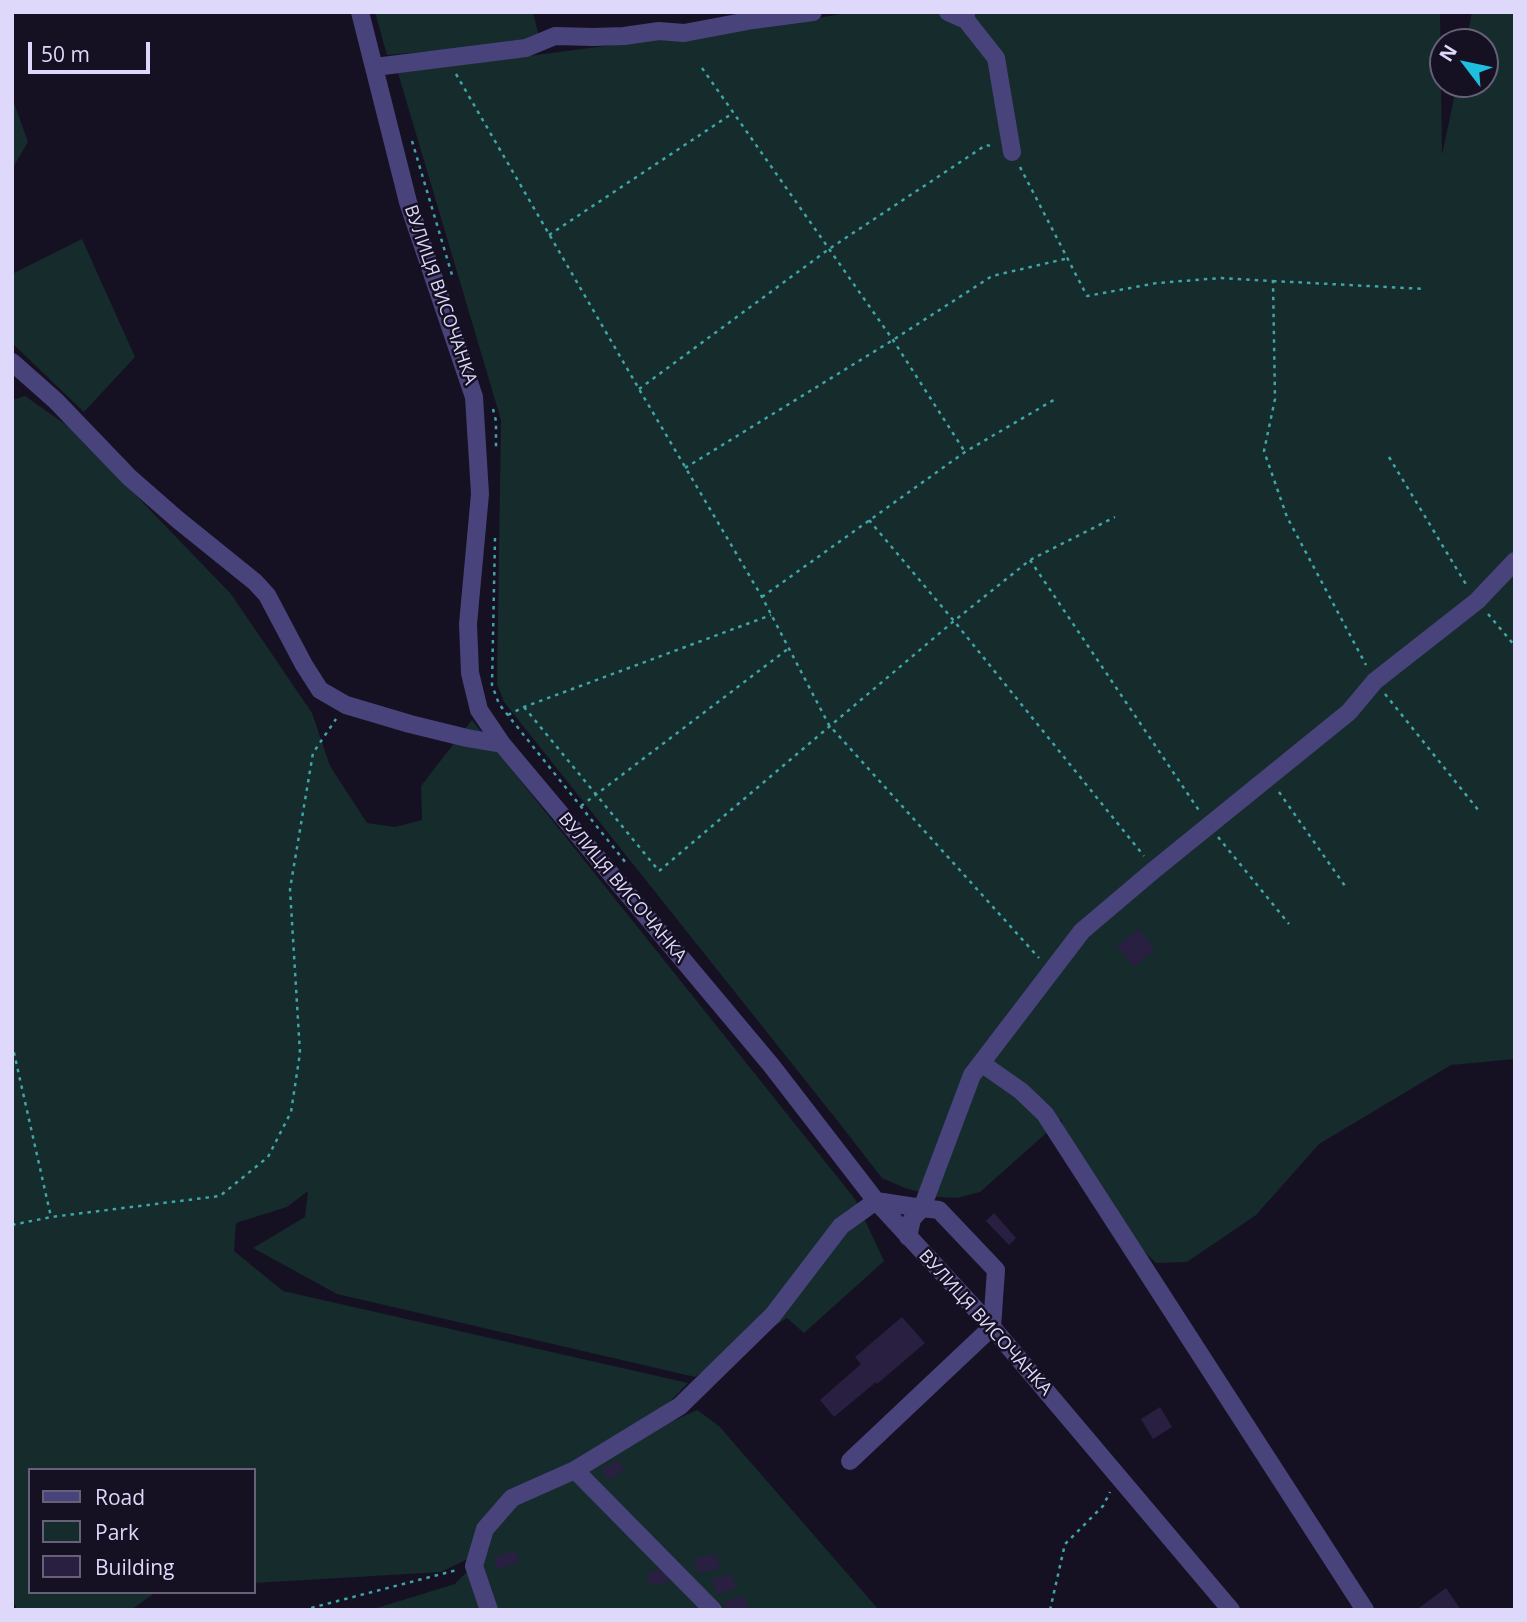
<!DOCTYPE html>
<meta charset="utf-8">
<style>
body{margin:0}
#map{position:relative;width:1527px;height:1622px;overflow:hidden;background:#161122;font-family:"Open Sans",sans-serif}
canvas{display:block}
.frame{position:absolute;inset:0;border:14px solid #ded8fa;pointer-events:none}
.legend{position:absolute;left:28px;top:1468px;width:228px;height:126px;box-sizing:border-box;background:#161122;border:2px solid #666178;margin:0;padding:9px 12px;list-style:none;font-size:21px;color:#ded8fa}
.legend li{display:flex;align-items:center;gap:14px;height:35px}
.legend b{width:35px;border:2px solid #666178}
.north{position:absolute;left:1429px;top:28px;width:70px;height:70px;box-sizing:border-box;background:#161122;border:2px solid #666178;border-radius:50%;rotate:302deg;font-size:19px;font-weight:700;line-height:28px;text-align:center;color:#ded8fa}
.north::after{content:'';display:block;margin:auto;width:24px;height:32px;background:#1fbedf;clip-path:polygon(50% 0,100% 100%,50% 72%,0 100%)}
.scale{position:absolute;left:28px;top:42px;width:122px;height:32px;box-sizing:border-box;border:4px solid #ded8fa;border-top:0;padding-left:9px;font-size:21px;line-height:24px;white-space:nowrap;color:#ded8fa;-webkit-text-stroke:5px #161122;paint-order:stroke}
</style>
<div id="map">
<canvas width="1527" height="1622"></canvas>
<div class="frame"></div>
<ul class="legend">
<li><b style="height:9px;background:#49437b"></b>Road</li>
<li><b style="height:19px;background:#152b2c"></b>Park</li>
<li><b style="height:19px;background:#292041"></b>Building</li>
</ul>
<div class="north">N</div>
<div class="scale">50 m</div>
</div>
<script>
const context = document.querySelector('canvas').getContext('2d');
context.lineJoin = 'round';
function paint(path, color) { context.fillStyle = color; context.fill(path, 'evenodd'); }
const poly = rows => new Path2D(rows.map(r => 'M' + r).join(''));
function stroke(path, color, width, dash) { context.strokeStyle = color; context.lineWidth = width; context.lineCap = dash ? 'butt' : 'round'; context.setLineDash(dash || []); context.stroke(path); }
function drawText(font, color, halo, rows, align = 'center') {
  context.font = font + ' "Open Sans",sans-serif'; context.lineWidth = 5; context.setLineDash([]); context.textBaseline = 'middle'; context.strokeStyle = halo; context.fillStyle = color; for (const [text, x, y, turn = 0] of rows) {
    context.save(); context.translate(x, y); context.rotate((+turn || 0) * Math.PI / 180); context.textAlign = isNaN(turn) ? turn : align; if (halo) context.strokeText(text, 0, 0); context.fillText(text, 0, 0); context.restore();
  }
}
const green = poly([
 [375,12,533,12,540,41,387,55],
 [851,12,1440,12,1442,155,1457,84,1485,84,1485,42,1466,42,1472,12,1515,12,1515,1059,1451,1065,1319,1144,1256,1215,1187,1262,1156,1263,1133,1241,1062,1135,1062,1119,980,1192,957,1198,937,1197,905,1188,882,1178,840,1124,504,702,497,684,501,420,398,73,813,19],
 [12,97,28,142,12,169],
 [82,239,135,357,84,412,12,343,12,274],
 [25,396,72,429,231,594,312,713,330,766,367,823,395,827,422,820,421,786,472,720,855,1199,884,1261,804,1333,787,1318,695,1377,337,1294,253,1248,305,1217,308,1191,287,1207,236,1223,234,1251,283,1291,688,1383,656,1416,580,1463,697,1410,719,1426,879,1610,370,1610,455,1584,490,1548,441,1572,254,1583,254,1470,30,1470,30,1592,156,1592,131,1610,17,1610,12,1598,12,400]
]);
const building = poly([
 [1139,929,1155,950,1134,967,1117,946],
 [994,1213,1016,1238,1009,1245,986,1221],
 [902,1317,925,1343,877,1384,876,1382,834,1417,820,1400,861,1364,855,1357],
 [1160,1407,1172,1427,1153,1439,1141,1419],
 [619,1460,624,1471,607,1480,602,1469],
 [516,1551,519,1563,497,1569,494,1557],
 [717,1554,720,1569,697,1573,694,1558],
 [666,1568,670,1581,650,1586,647,1573],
 [731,1573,736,1588,717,1595,712,1579],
 [1446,1588,1461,1610,1416,1610],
 [745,1596,748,1608,740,1610,727,1610,725,1601]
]);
const path = poly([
 [702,68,893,340,965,452],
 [456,74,639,389,762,597,829,725,1039,958],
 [412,141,452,275],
 [1020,167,1087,296,1157,283,1221,278,1273,281,1275,399,1264,451,1287,517,1366,665],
 [549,235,733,113],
 [1273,281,1425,289],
 [639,389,829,249,986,145,995,147],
 [493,409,496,421,496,451],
 [1389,457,1467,586],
 [685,468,893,340,992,276,1069,258],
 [869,520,954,621,1144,856],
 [495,538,492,685,499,704,626,863],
 [1030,560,1200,812],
 [762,597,965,452,1057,398],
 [1488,614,1515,646],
 [1385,694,1479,811],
 [524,707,659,871,954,621,1030,560,1115,517],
 [508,715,524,707,771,615],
 [1279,792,1345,886],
 [581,806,789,648],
 [1218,837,1289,924],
 [12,1044,51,1217],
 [12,1225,51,1217,220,1196,268,1157,291,1112,300,1053,290,889,313,753,336,719],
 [303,1610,457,1570],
 [1050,1610,1065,1544,1103,1506,1110,1492]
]);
const minor = poly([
 [360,12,408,202,474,397,480,494,468,624,470,673,479,710,502,744,771,1065,876,1201,992,1327,1231,1610],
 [948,12,966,20],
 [966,12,966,20,996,58,1012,152],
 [375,67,526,48,555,36,593,37,624,36,659,31,684,33,753,20,813,12],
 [12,362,56,401,129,477,177,519,255,582,267,595,304,665,320,690,346,705,410,724,467,738,502,744],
 [981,1063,1021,1091,1045,1114,1365,1610],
 [850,1461,992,1327,996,1270,939,1210,922,1208,912,1219,908,1237],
 [575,1470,713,1610],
 [489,1610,474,1566,485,1529,512,1498,575,1470,680,1406,773,1315,841,1226,876,1201,922,1208,972,1075,1082,931,1154,870,1349,712,1375,681,1477,601,1515,561]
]);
const streetNames = [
 ["ВУЛИЦЯ ВИСОЧАНКА",440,295,71],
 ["ВУЛИЦЯ ВИСОЧАНКА",622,888,50],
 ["ВУЛИЦЯ ВИСОЧАНКА",985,1323,48]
];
paint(green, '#152b2c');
paint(building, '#292041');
stroke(path, '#3fa5a7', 2.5, [3.5, 5]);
stroke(minor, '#49437b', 18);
drawText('18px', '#ded8fa', '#161122', streetNames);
</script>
